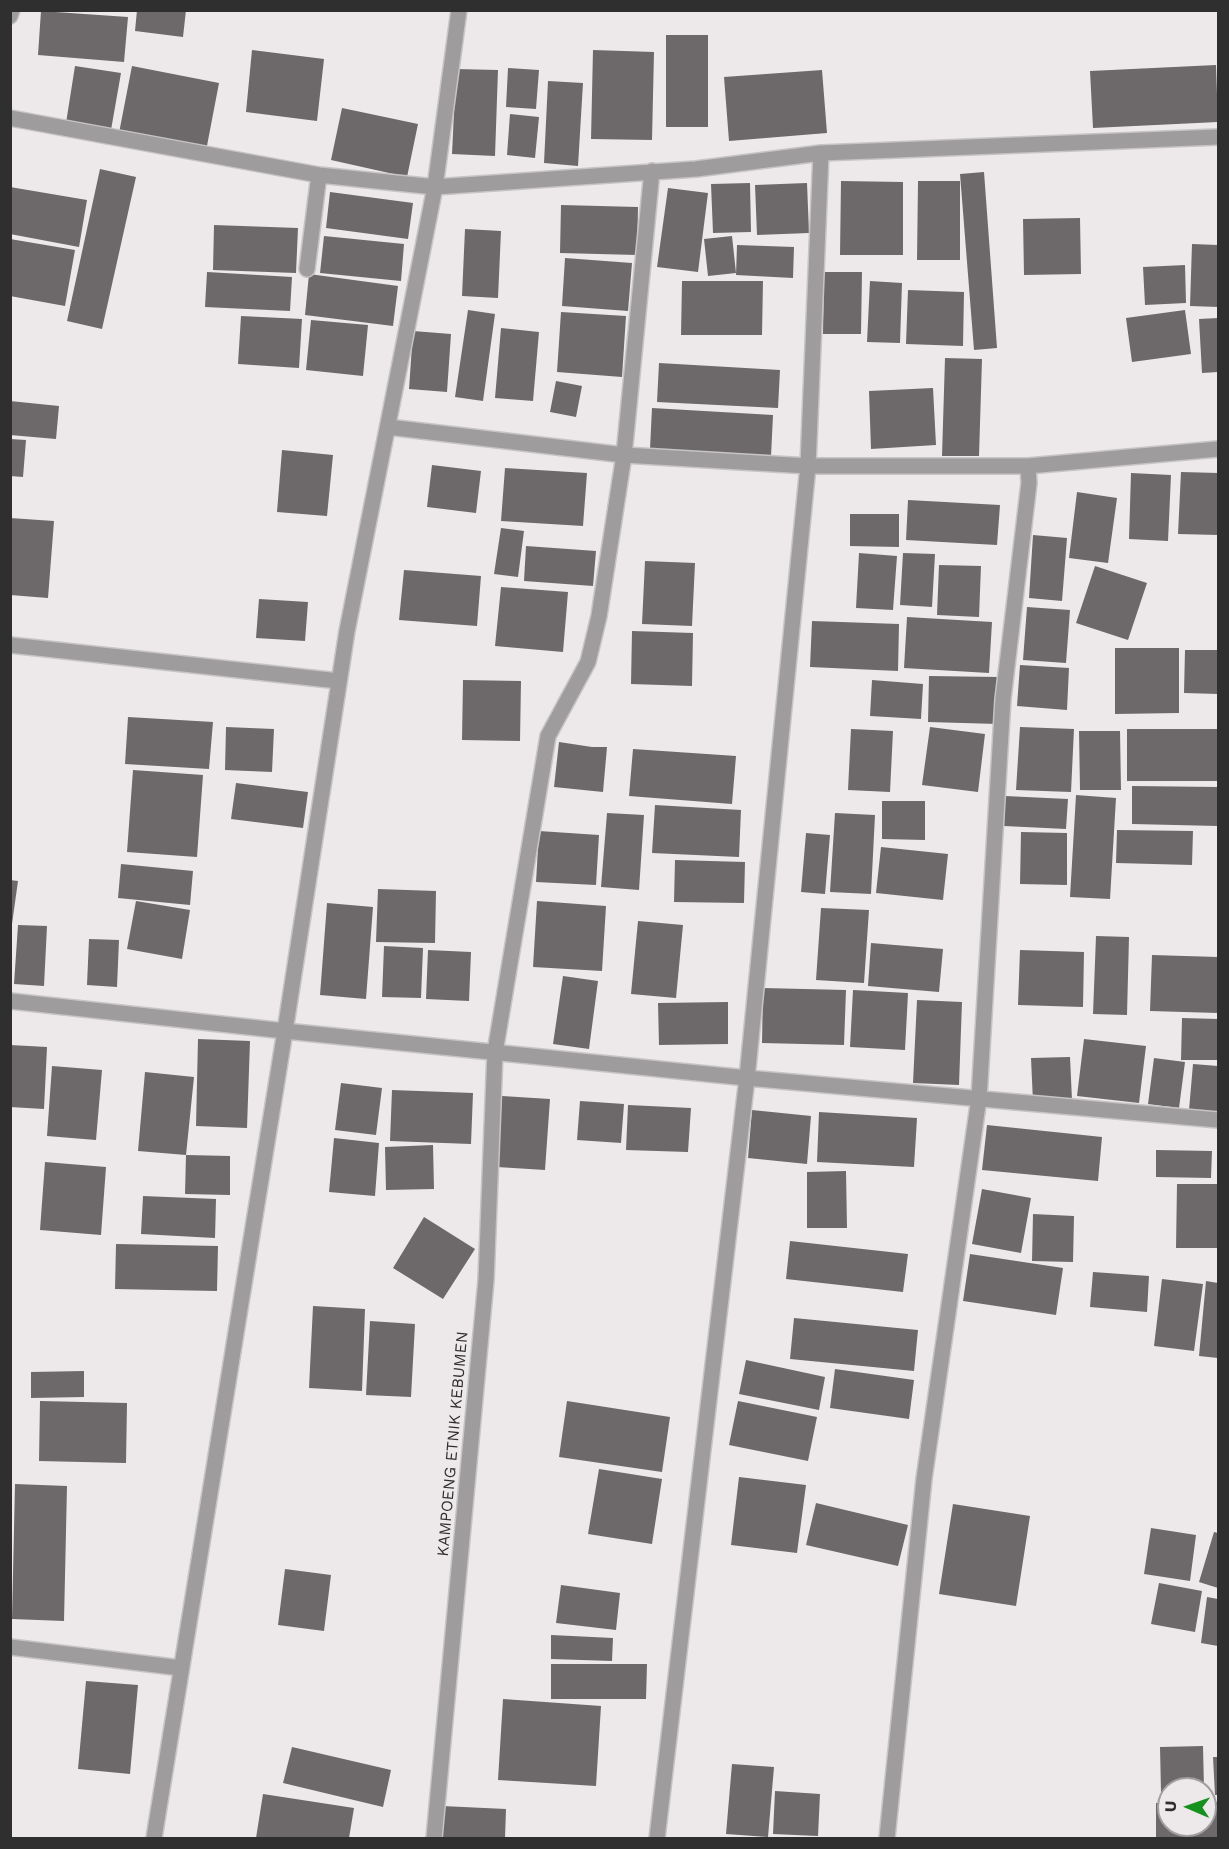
<!DOCTYPE html>
<style>
body{margin:0}
#map{position:relative;width:1229px;height:1849px;overflow:hidden;background:#ede9ea;font-family:"Work Sans",sans-serif}
canvas{display:block}
.frame{position:absolute;inset:0;border:12px solid #302f2f;pointer-events:none}
.north{position:absolute;left:1157px;top:1777px;width:60px;height:60px;box-sizing:border-box;background:#ede9ea;border:2px solid #a19f9f;border-radius:50%;rotate:272deg;font-size:16px;font-weight:700;line-height:24px;text-align:center;color:#302f2f}
.north::after{content:'';display:block;margin:auto;width:21px;height:27px;background:#17911e;clip-path:polygon(50% 0,100% 100%,50% 72%,0 100%)}
</style>
<div id="map">
<canvas width="1229" height="1849"></canvas>
<div class="frame"></div>
<div class="north">U</div>
</div>
<script>
const context = document.querySelector('canvas').getContext('2d');
context.lineJoin = 'round';
function paint(path, color) { context.fillStyle = color; context.fill(path, 'evenodd'); }
const poly = rows => new Path2D(rows.map(r => 'M' + r).join(''));
function stroke(path, color, width, dash) { context.strokeStyle = color; context.lineWidth = width; context.lineCap = dash ? 'butt' : 'round'; context.setLineDash(dash || []); context.stroke(path); }
function drawText(font, color, halo, rows, align = 'center') {
  context.font = font + ' "Work Sans",sans-serif'; context.lineWidth = 6; context.setLineDash([]); context.textBaseline = 'middle'; context.strokeStyle = halo; context.fillStyle = color; for (const [text, x, y, turn = 0] of rows) {
    context.save(); context.translate(x, y); context.rotate((+turn || 0) * Math.PI / 180); context.textAlign = isNaN(turn) ? turn : align; if (halo) context.strokeText(text, 0, 0); context.fillText(text, 0, 0); context.restore();
  }
}
const building = poly([
 [137,10,186,10,183,37,135,31],
 [41,11,128,17,124,62,38,55],
 [666,35,708,35,708,127,666,127],
 [252,50,324,59,317,121,246,112],
 [593,50,654,52,652,140,591,139],
 [1216,65,1218,122,1093,128,1090,71],
 [75,66,121,73,111,130,66,123],
 [132,66,219,83,206,151,119,133],
 [508,68,539,70,536,109,506,107],
 [456,69,498,70,495,156,452,154],
 [822,70,827,133,729,141,724,77],
 [548,81,583,83,578,166,544,163],
 [342,108,418,124,407,177,331,160],
 [510,114,539,117,535,158,507,155],
 [100,169,136,177,102,329,67,321],
 [984,172,997,348,974,350,960,174],
 [841,181,903,182,903,255,840,255],
 [918,181,960,181,960,260,917,260],
 [750,183,751,232,713,233,711,184],
 [807,183,809,233,757,235,755,185],
 [10,187,87,200,79,247,10,234],
 [668,188,708,193,698,272,657,267],
 [330,192,413,203,408,239,326,228],
 [561,205,638,207,637,255,560,253],
 [1080,218,1081,274,1024,275,1023,219],
 [214,225,298,228,296,273,213,270],
 [465,229,501,231,498,298,462,296],
 [324,236,404,244,401,281,320,273],
 [732,236,736,273,708,276,704,239],
 [10,239,75,250,65,306,10,296],
 [1192,244,1218,245,1218,307,1190,306],
 [737,245,794,247,793,278,736,275],
 [565,258,632,263,628,311,562,306],
 [1185,265,1186,303,1145,305,1143,267],
 [207,272,292,277,290,311,205,307],
 [824,272,862,272,861,334,823,334],
 [309,274,398,286,393,326,305,315],
 [682,281,763,281,762,335,681,335],
 [870,281,902,283,900,343,867,342],
 [908,290,964,292,963,346,906,344],
 [468,310,495,314,483,401,455,397],
 [1185,310,1191,354,1132,362,1126,318],
 [561,312,626,316,622,377,557,372],
 [241,316,302,319,299,368,238,364],
 [1218,318,1218,372,1202,373,1199,319],
 [311,320,368,325,363,376,306,370],
 [501,328,539,332,533,401,495,398],
 [413,331,451,334,447,392,409,389],
 [945,358,982,359,979,456,942,456],
 [659,363,780,370,778,408,657,402],
 [556,381,582,386,576,417,550,412],
 [933,388,936,445,871,449,869,391],
 [10,401,59,406,56,439,10,435],
 [652,408,773,415,771,456,650,449],
 [10,439,26,440,23,477,10,476],
 [282,450,333,455,327,516,277,512],
 [432,465,481,471,476,513,427,507],
 [505,468,587,473,583,526,501,521],
 [1181,472,1218,473,1218,535,1178,534],
 [1131,473,1171,475,1168,541,1129,539],
 [1077,492,1117,498,1108,563,1069,558],
 [908,500,1000,505,997,545,906,540],
 [850,514,899,514,899,547,850,546],
 [10,518,54,521,48,598,10,595],
 [501,528,524,531,518,577,494,574],
 [1033,535,1067,538,1062,601,1029,598],
 [526,546,596,551,593,586,524,581],
 [859,553,897,556,893,610,856,608],
 [903,553,935,554,932,607,900,605],
 [645,561,695,563,692,626,642,624],
 [939,565,981,566,979,617,937,615],
 [1095,566,1147,583,1128,640,1076,623],
 [404,570,481,576,477,626,399,620],
 [501,587,568,592,563,652,495,646],
 [259,599,308,602,305,641,256,638],
 [1027,607,1070,610,1066,663,1023,660],
 [907,617,992,622,989,673,904,668],
 [812,621,899,624,898,671,810,667],
 [632,631,693,633,692,686,631,684],
 [1115,648,1179,648,1179,713,1115,714],
 [1185,650,1218,650,1218,694,1184,693],
 [1020,665,1069,668,1067,710,1017,706],
 [929,676,999,677,998,724,928,722],
 [463,680,521,681,520,741,462,740],
 [872,680,923,684,921,719,870,716],
 [128,717,213,722,209,769,125,764],
 [226,727,274,729,272,772,225,770],
 [930,727,985,734,978,792,922,785],
 [1020,727,1074,729,1071,792,1016,790],
 [851,729,893,731,890,792,848,790],
 [1127,729,1218,729,1218,781,1127,781],
 [1079,731,1120,731,1121,790,1080,790],
 [559,742,592,747,607,747,603,792,554,787],
 [633,749,736,756,732,804,629,796],
 [133,770,203,775,197,857,127,852],
 [236,783,308,792,303,828,231,819],
 [1132,786,1218,787,1218,826,1132,824],
 [1076,795,1116,798,1110,899,1070,897],
 [1005,796,1068,799,1066,829,1004,826],
 [882,801,925,801,925,840,882,839],
 [655,805,741,810,739,857,652,853],
 [607,813,644,815,639,890,601,887],
 [835,813,875,815,871,894,830,892],
 [1117,830,1193,831,1192,865,1116,863],
 [539,831,599,835,596,885,536,882],
 [1021,832,1067,833,1067,885,1020,884],
 [806,833,830,835,825,894,801,892],
 [881,847,948,854,943,900,876,893],
 [675,860,745,862,744,903,674,902],
 [121,864,193,871,190,905,118,898],
 [10,880,18,881,12,924,10,923],
 [378,889,436,891,435,943,376,942],
 [136,901,190,910,182,959,127,949],
 [537,901,606,906,602,971,533,967],
 [327,903,373,907,366,999,320,995],
 [821,908,869,910,864,983,816,980],
 [638,921,683,925,676,998,631,994],
 [18,925,47,926,44,986,14,984],
 [1096,936,1129,937,1127,1015,1093,1014],
 [89,939,119,940,117,987,87,985],
 [871,943,943,949,939,992,868,986],
 [384,946,423,948,421,998,382,997],
 [428,950,471,952,469,1001,426,999],
 [1020,950,1084,952,1083,1007,1018,1005],
 [1152,955,1218,957,1218,1013,1150,1011],
 [563,976,598,981,589,1049,553,1044],
 [763,988,846,990,844,1045,762,1043],
 [853,990,908,993,905,1050,850,1047],
 [917,1000,962,1002,959,1085,913,1083],
 [728,1002,728,1044,659,1045,658,1003],
 [1182,1018,1218,1019,1218,1060,1181,1060],
 [198,1039,250,1041,247,1128,196,1126],
 [1084,1039,1146,1046,1139,1103,1077,1096],
 [10,1045,47,1047,44,1109,10,1107],
 [1070,1057,1072,1100,1033,1102,1031,1058],
 [1154,1058,1185,1062,1179,1108,1148,1104],
 [1193,1064,1218,1066,1218,1112,1189,1110],
 [52,1066,102,1070,96,1140,47,1136],
 [145,1072,194,1077,186,1155,138,1151],
 [341,1083,382,1088,376,1135,335,1130],
 [392,1090,473,1093,471,1144,390,1141],
 [502,1096,550,1099,545,1170,497,1167],
 [580,1101,624,1104,621,1143,577,1140],
 [628,1105,691,1108,688,1152,626,1150],
 [752,1110,811,1116,807,1164,748,1158],
 [819,1112,917,1118,914,1167,817,1162],
 [987,1125,1102,1137,1098,1181,982,1170],
 [334,1138,379,1143,375,1196,329,1192],
 [433,1145,434,1189,386,1190,385,1147],
 [1156,1150,1212,1151,1211,1178,1156,1177],
 [186,1155,230,1156,230,1195,185,1194],
 [45,1162,106,1167,101,1235,40,1230],
 [846,1171,847,1228,807,1228,807,1172],
 [1177,1184,1218,1184,1218,1248,1176,1248],
 [982,1189,1031,1198,1021,1253,972,1244],
 [143,1196,216,1199,215,1238,141,1234],
 [1033,1214,1074,1216,1073,1262,1032,1261],
 [424,1217,475,1249,443,1299,393,1268],
 [790,1241,908,1254,903,1292,786,1279],
 [116,1244,218,1246,217,1291,115,1289],
 [970,1254,1063,1268,1056,1315,963,1301],
 [1093,1272,1149,1276,1147,1312,1090,1307],
 [1162,1279,1203,1284,1194,1351,1154,1346],
 [1206,1281,1218,1283,1218,1358,1199,1356],
 [313,1306,365,1309,362,1391,309,1388],
 [794,1318,918,1330,914,1371,790,1359],
 [370,1321,415,1324,411,1397,366,1395],
 [746,1360,825,1377,819,1410,739,1394],
 [835,1369,914,1380,909,1419,830,1408],
 [84,1371,84,1397,31,1398,31,1372],
 [40,1401,127,1403,126,1463,39,1461],
 [567,1401,670,1417,662,1472,559,1457],
 [738,1401,817,1417,808,1461,729,1445],
 [599,1469,662,1479,652,1544,588,1534],
 [739,1477,806,1485,797,1553,731,1545],
 [15,1484,67,1486,64,1621,12,1619],
 [816,1503,908,1525,898,1566,806,1545],
 [953,1504,1030,1516,1016,1606,939,1594],
 [1151,1528,1196,1535,1190,1581,1144,1574],
 [1214,1532,1218,1533,1218,1588,1199,1582],
 [285,1569,331,1575,324,1631,278,1625],
 [1159,1583,1202,1591,1195,1632,1151,1624],
 [561,1585,620,1593,616,1630,556,1623],
 [1207,1597,1218,1599,1218,1646,1201,1643],
 [551,1635,613,1638,612,1661,551,1659],
 [551,1664,647,1664,646,1699,551,1699],
 [86,1681,138,1685,130,1774,78,1769],
 [503,1699,601,1706,596,1786,498,1780],
 [1203,1746,1204,1789,1169,1789,1169,1792,1161,1792,1160,1747],
 [292,1747,391,1770,383,1807,283,1783],
 [1213,1757,1218,1757,1218,1795,1215,1795],
 [732,1764,774,1767,768,1837,726,1834],
 [775,1791,820,1794,818,1836,773,1834],
 [263,1794,354,1808,349,1838,256,1838],
 [1205,1802,1218,1802,1218,1838,1156,1838,1156,1803,1169,1803,1169,1825,1205,1825],
 [442,1806,506,1809,505,1838,440,1838]
]);
const street = poly([
 [10,16,12,10],
 [10,118,319,175,435,187,696,169,821,153,1218,137],
 [307,269,319,175],
 [388,427,624,455,808,466,1028,466,1029,483,1003,699,979,1098,924,1479,887,1838],
 [1028,466,1218,449],
 [10,645,339,681],
 [10,1001,285,1031,347,631,435,187,459,10],
 [10,1647,181,1668],
 [154,1838,285,1031,747,1078,1218,1120],
 [434,1838,486,1280,495,1052,548,736,588,662,599,616,624,455,652,171],
 [657,1838,747,1078,808,466,821,153]
]);
const streetNames = [
 ["KAMPOENG ETNIK KEBUMEN",453,1444,-85]
];
paint(building, '#6d696b');
stroke(street, '#c7c4c5', 18);
stroke(street, '#9e9c9d', 15);
drawText('16px', '#302f2f', '#ede9ea', streetNames);
</script>
